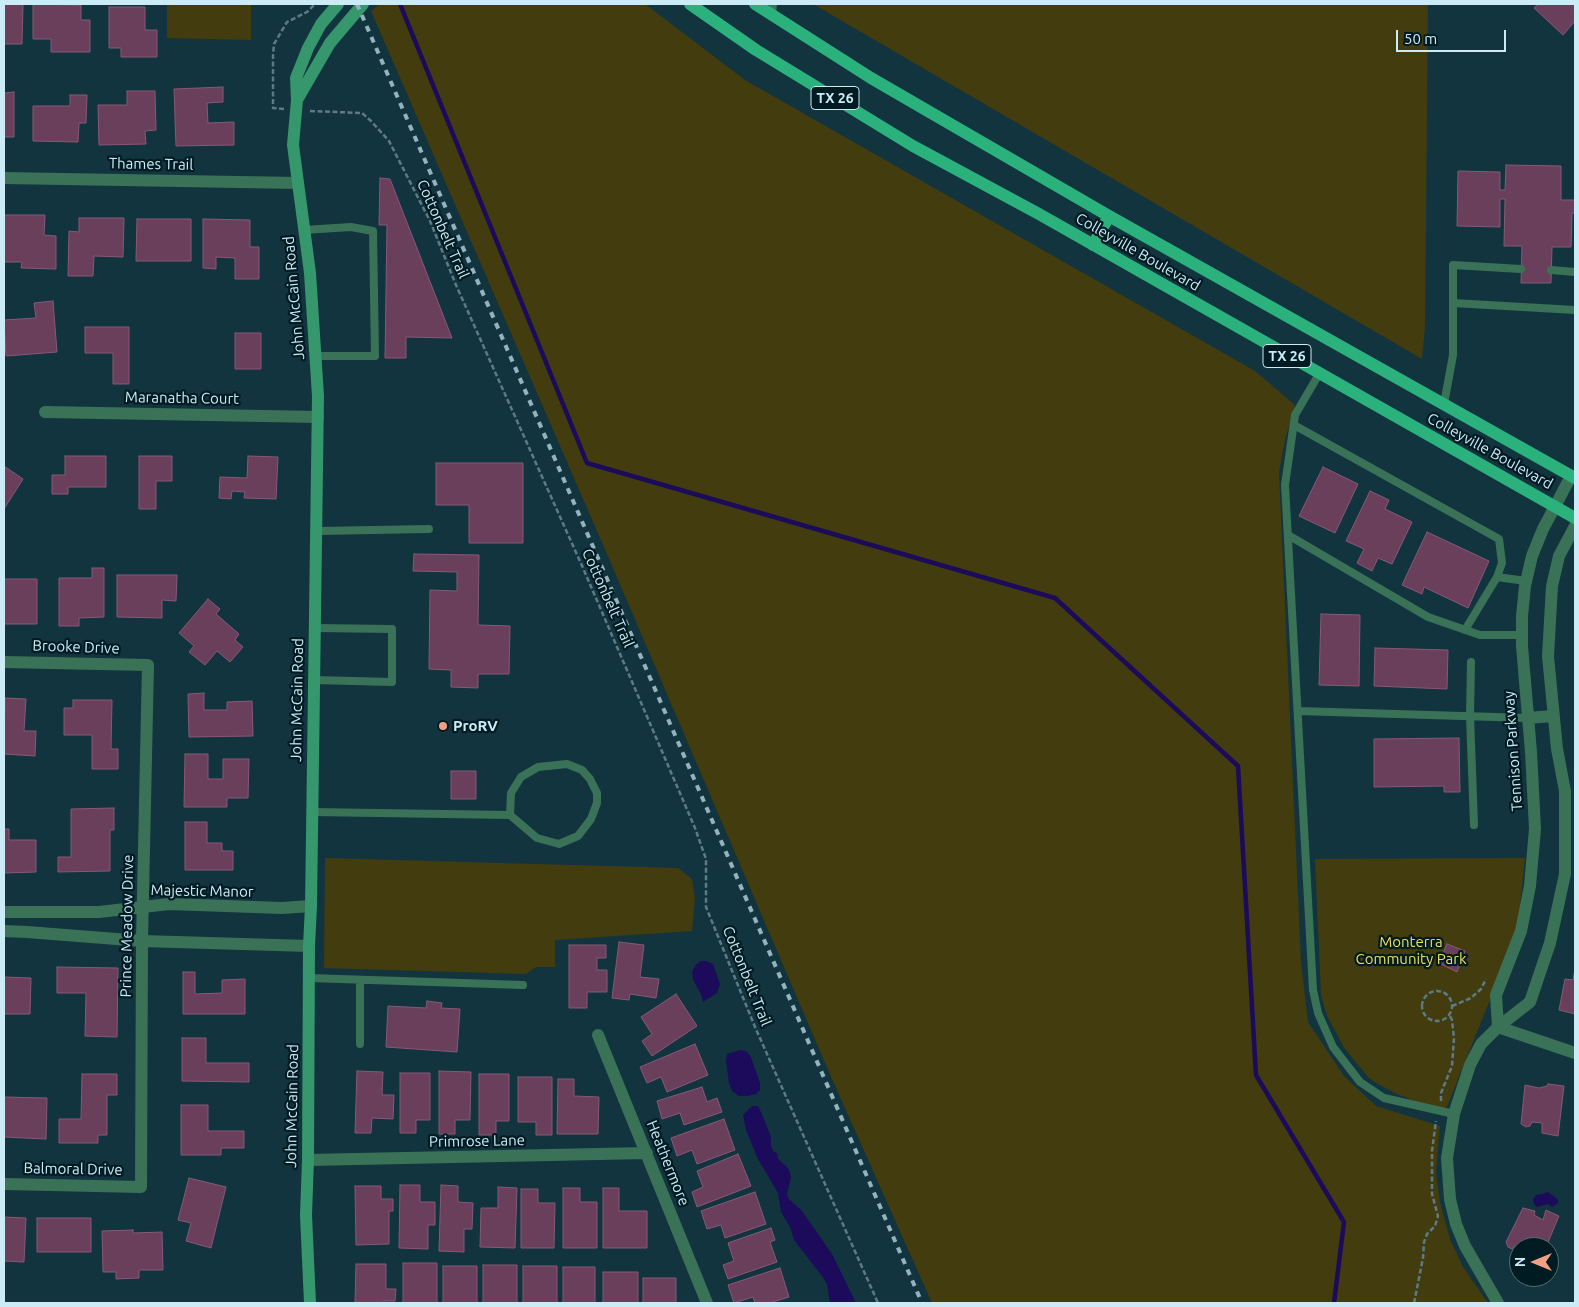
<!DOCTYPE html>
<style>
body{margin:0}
#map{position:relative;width:1579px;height:1307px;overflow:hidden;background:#12343f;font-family:Ubuntu,sans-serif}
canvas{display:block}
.frame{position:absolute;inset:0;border:5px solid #cbebf6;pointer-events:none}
.north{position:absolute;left:1509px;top:1237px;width:50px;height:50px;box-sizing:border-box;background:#011b23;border:1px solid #526e77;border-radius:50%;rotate:270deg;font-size:14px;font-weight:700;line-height:20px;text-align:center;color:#cbebf6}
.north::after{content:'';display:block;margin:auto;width:18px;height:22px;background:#f2a081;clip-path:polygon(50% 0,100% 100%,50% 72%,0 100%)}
.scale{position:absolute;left:1396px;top:30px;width:110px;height:22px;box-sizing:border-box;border:2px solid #cbebf6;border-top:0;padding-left:6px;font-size:15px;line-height:18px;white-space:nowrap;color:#cbebf6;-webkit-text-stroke:4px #011b23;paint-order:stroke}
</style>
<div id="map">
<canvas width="1579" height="1307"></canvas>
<div class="frame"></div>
<div class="north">N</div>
<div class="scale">50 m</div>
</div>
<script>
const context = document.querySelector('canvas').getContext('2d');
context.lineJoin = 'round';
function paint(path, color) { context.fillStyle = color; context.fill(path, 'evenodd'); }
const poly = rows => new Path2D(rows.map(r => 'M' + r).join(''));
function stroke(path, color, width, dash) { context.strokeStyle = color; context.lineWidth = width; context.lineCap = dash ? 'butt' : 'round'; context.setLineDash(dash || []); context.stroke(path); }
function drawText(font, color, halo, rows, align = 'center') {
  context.font = font + ' Ubuntu,sans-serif'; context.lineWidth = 4.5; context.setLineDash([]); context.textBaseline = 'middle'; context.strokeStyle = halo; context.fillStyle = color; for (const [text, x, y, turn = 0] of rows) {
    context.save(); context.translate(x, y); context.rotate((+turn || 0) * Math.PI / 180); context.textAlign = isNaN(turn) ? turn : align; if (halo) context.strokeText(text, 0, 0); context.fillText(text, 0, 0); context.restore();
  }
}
const green = poly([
 [167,4,251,4,251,40,167,38],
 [380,4,645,4,745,80,1255,371,1295,405,1285,440,1279,472,1301,962,1308,1022,1344,1076,1376,1106,1440,1126,1436,1172,1440,1202,1450,1239,1463,1267,1488,1303,932,1303,829,1072,604,547,371,11],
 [813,4,1428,4,1425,326,1422,359],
 [325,858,678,868,692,879,695,898,692,931,555,940,555,967,536,967,526,974,324,968],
 [1525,858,1517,933,1446,1109,1417,1102,1397,1094,1378,1084,1369,1078,1345,1049,1327,1016,1321,995,1315,859]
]);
const water = poly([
 [701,961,706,961,713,964,720,984,717,993,703,1002,701,994,693,980,692,971,696,965],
 [740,1050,746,1051,750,1055,753,1063,760,1083,760,1090,756,1094,747,1096,739,1096,732,1091,729,1083,726,1061,727,1054],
 [752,1106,758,1106,762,1114,771,1137,771,1146,773,1151,777,1153,778,1159,787,1167,790,1172,791,1177,787,1195,789,1199,802,1211,832,1254,856,1303,830,1303,827,1284,822,1276,794,1240,790,1227,781,1212,778,1193,758,1159,746,1130,743,1115],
 [1548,1192,1555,1197,1558,1200,1558,1203,1552,1207,1548,1204,1537,1207,1534,1204,1533,1199,1536,1195,1542,1194]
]);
const stream = poly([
 [400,4,587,463,1055,598,1238,766,1256,1075,1344,1222,1334,1303]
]);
const building = poly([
 [4,4,23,4,22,44,4,44,4,4],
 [33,4,81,5,81,20,90,20,90,52,51,52,51,39,33,39,33,4],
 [1538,4,1575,4,1575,21,1563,35,1534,8,1538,4],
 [109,7,145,7,145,30,157,30,157,57,121,57,121,48,109,48,109,7],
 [223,87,223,102,207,103,208,123,234,122,234,145,176,146,174,89,223,87],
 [127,91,155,91,156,130,145,131,146,144,99,145,98,105,127,105,127,91],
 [14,92,14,137,4,137,4,93,14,92],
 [70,95,87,95,86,123,79,123,78,142,33,141,33,106,70,106,70,95],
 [1506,165,1561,166,1561,200,1575,200,1575,213,1572,213,1571,247,1552,247,1551,283,1521,283,1522,246,1504,246,1505,199,1500,199,1500,227,1457,226,1458,171,1500,172,1500,190,1505,190,1506,165],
 [380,178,390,179,452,338,406,337,406,358,385,358,387,225,379,225,380,178],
 [4,215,45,215,44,235,56,236,56,269,21,268,22,262,4,262,4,215],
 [79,218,124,218,123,257,94,256,93,276,68,276,69,231,79,232,79,218],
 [137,219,191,219,191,261,136,261,137,219],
 [203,219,250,220,250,247,259,247,259,279,235,279,235,258,216,257,216,269,203,268,203,219],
 [53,301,57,352,6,356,4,320,36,318,34,303,53,301],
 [85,327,129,327,129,384,113,384,113,353,85,353,85,327],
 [235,333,261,333,261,369,235,369,235,333],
 [65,456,106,456,106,487,68,487,68,494,52,494,52,475,65,475,65,456],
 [139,456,172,456,172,481,156,481,156,509,139,509,139,456],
 [248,456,278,457,276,499,244,498,245,492,232,491,231,499,219,498,220,477,247,478,248,456],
 [436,463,523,463,523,543,469,543,469,505,436,505,436,463],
 [4,466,23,479,4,509,4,466],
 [1323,467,1358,484,1335,533,1299,516,1323,467],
 [1370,491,1389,500,1385,509,1412,522,1392,564,1378,558,1372,571,1357,563,1364,549,1346,541,1370,491],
 [1427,532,1489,561,1468,608,1424,587,1422,594,1402,585,1427,532],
 [414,554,479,555,478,625,510,626,509,674,478,674,478,688,451,687,451,670,429,669,430,590,457,591,457,572,413,571,414,554],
 [92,568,104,568,104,617,79,618,79,626,59,626,59,578,92,578,92,568],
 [117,575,177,575,176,601,162,600,162,618,117,617,117,575],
 [4,579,37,579,37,624,4,624,4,579],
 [208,599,220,609,216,614,239,634,235,640,243,647,230,662,217,651,205,665,189,652,194,646,179,633,208,599],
 [1321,614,1360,615,1359,686,1319,685,1321,614],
 [1375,648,1448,650,1447,689,1374,686,1375,648],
 [204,693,204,710,227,710,227,702,252,701,253,736,189,737,188,694,204,693],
 [5,698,26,699,24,731,36,731,35,756,4,754,5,698],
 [73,700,112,700,111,749,118,749,118,769,92,769,92,735,64,735,64,708,73,708,73,700],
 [1459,738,1460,792,1444,792,1444,786,1374,787,1374,739,1459,738],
 [185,754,208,754,208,779,223,779,223,759,249,759,248,798,227,798,227,807,184,807,185,754],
 [451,771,476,771,476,799,451,799,451,771],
 [114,808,114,830,110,830,110,871,58,872,58,857,71,857,71,809,114,808],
 [185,822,207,822,207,843,222,843,222,851,233,851,233,870,185,870,185,822],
 [4,829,9,829,9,840,36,840,36,872,4,873,4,829],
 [619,942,644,945,640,977,659,979,656,998,630,994,629,1000,612,998,619,942],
 [1447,944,1465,951,1457,972,1439,963,1447,944],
 [569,945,606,945,606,958,597,958,597,970,607,970,607,992,587,992,587,1008,569,1008,569,945],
 [57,967,118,968,117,1037,85,1036,86,993,57,993,57,967],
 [1575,969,1575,1014,1559,1010,1565,979,1573,980,1575,969],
 [183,972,195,972,195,994,222,993,222,980,245,979,245,1014,183,1014,183,972],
 [4,977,31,978,30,1014,4,1014,4,1027,4,977],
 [676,994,697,1026,652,1056,642,1041,652,1034,641,1017,676,994],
 [427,1001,442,1003,441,1008,460,1009,457,1052,386,1047,388,1006,426,1008,427,1001],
 [182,1038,206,1038,206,1063,249,1063,249,1082,182,1081,182,1038],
 [695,1044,708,1075,667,1092,661,1077,647,1083,640,1067,695,1044],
 [357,1071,383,1072,382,1095,394,1095,393,1119,372,1118,371,1133,355,1133,357,1071],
 [439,1071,471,1072,470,1120,455,1120,455,1134,439,1134,439,1071],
 [400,1073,430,1073,430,1120,416,1120,416,1133,400,1133,400,1073],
 [82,1074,117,1074,117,1095,107,1095,107,1135,98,1135,98,1143,59,1143,59,1119,81,1119,82,1074],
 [479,1074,509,1074,509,1121,496,1121,496,1135,479,1135,479,1074],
 [518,1077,552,1077,552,1135,536,1135,536,1122,518,1122,518,1077],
 [558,1079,574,1079,574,1096,599,1097,598,1134,557,1134,558,1079],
 [1548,1084,1564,1086,1558,1136,1542,1133,1542,1123,1532,1122,1530,1126,1526,1127,1521,1124,1525,1085,1539,1088,1547,1086,1548,1084],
 [702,1087,707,1102,717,1098,722,1112,684,1125,680,1113,662,1119,657,1101,702,1087],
 [4,1097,47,1098,46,1139,4,1137,4,1097],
 [181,1105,208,1105,208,1131,244,1131,244,1148,221,1148,221,1155,181,1155,181,1105],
 [724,1119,735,1150,697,1164,692,1150,677,1156,671,1138,724,1119],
 [738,1154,751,1186,697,1207,692,1192,703,1187,697,1171,738,1154],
 [189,1178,226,1187,211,1248,186,1241,191,1223,178,1220,189,1178],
 [400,1185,420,1185,420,1202,435,1202,435,1225,428,1225,428,1249,399,1248,400,1185],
 [441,1185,458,1186,458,1202,473,1203,472,1229,464,1229,464,1252,439,1251,441,1185],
 [355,1186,381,1186,381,1199,393,1199,393,1211,389,1211,389,1244,356,1245,355,1186],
 [498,1187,517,1188,515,1248,480,1247,481,1208,498,1208,498,1187],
 [563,1188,580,1188,580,1202,597,1202,597,1248,563,1248,563,1188],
 [603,1188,619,1188,619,1211,647,1211,647,1248,603,1248,603,1188],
 [521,1189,538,1189,538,1203,555,1203,554,1248,521,1248,521,1189],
 [755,1192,766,1224,725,1238,721,1225,707,1229,701,1211,755,1192],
 [1523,1208,1535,1211,1534,1215,1543,1220,1546,1210,1559,1216,1546,1247,1519,1247,1519,1248,1514,1246,1512,1249,1508,1247,1506,1242,1523,1208],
 [4,1217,26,1218,24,1262,4,1261,4,1217],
 [37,1218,91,1218,91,1252,37,1252,37,1218],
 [771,1228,775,1240,770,1242,777,1262,728,1279,723,1265,734,1261,728,1243,771,1228],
 [133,1230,133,1233,162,1232,163,1270,139,1270,139,1278,116,1279,116,1272,103,1272,102,1231,133,1230],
 [403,1263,437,1263,437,1303,403,1303,403,1263],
 [356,1264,386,1264,386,1289,396,1289,395,1301,384,1301,384,1303,355,1303,356,1264],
 [483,1265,517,1265,517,1303,483,1303,483,1265],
 [443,1266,477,1266,477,1303,443,1303,443,1266],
 [523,1266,557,1266,557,1303,523,1303,523,1266],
 [563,1267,595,1267,595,1303,563,1303,563,1267],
 [780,1268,789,1297,769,1303,755,1303,753,1297,734,1303,728,1285,780,1268],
 [603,1272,638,1272,638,1303,603,1303,603,1272],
 [643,1278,676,1278,676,1303,643,1303,643,1278]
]);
const path = poly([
 [284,109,273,108,273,55,274,44,287,22,307,12,315,4],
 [310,111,362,113,371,121,389,141,430,221,456,285,583,568,695,828,706,859,706,907,755,1027,878,1303],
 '1422 1006a15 15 0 1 1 30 0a15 15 0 1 1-30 0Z',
 [1452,1006,1471,998,1481,989,1486,979],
 [1441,1101,1441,1093,1452,1066,1454,1038,1452,1020,1449,1014],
 [1414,1303,1423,1258,1424,1242,1427,1234,1435,1226,1438,1216,1432,1194,1432,1151,1436,1121]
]);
const lane = poly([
 [772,15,773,4],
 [304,230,351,227,373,231,375,356,316,356],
 [1551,270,1575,272],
 [1453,303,1575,310],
 [1319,374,1295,415,1285,485,1313,990,1318,1013,1333,1047,1360,1082,1384,1098,1454,1114],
 [1444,404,1453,355,1453,265,1521,269],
 [1294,425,1499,539,1502,563,1497,577,1526,581],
 [316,531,429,529],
 [1288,535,1428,617,1480,635,1522,635],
 [1465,630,1497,577],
 [1471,662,1470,716,1474,825],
 [314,680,392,682,392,629,315,628],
 [1298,711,1528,718],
 [312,812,510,815,537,838,559,844,578,836,591,819,597,803,597,793,590,779,582,770,567,764,538,767,521,777,511,793,510,815],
 [309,978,523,985],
 [360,980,360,1044]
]);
const street = poly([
 [4,178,298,183],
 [45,412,318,417],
 [4,662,148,665,142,941,141,1187,4,1184],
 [1528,718,1553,716],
 [4,912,99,912,169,904,282,908,311,906],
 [4,931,27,932,142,941,309,946],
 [1498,1027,1496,995,1521,931,1530,886,1535,829,1531,752,1522,646,1522,616,1525,586,1532,556,1543,529,1571,476],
 [1498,1027,1575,1053],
 [598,1035,707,1303],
 [308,1160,647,1153],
 [1498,1303,1465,1246,1456,1224,1450,1199,1447,1158,1454,1114,1470,1065,1481,1044,1498,1027,1530,1002,1550,943,1565,874,1565,791,1557,749,1548,656,1552,586,1559,556,1575,526]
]);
const secondary = poly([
 [297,100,330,43,363,4],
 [310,1303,306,1215,308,1160,309,946,311,906,318,396,310,273,293,145,297,100,296,78,308,48,321,24,338,4]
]);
const primary = poly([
 [690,4,756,50,913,146,1039,214,1575,518],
 [755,4,871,78,1109,216,1575,478],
 [1093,245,1109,216]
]);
const rail = poly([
 [357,4,922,1303]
]);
const markers = [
 [443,726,5,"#f2a081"]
];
const shields = [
 [835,98,48],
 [1287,356,48]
];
const shieldNames = [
 ["TX 26",835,98],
 ["TX 26",1287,356]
];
const streetNames = [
 ["Thames Trail",151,164,1],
 ["Cottonbelt Trail",443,229,66],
 ["Colleyville Boulevard",1138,252,30],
 ["John McCain Road",294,298,-95],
 ["Maranatha Court",182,398,1],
 ["Colleyville Boulevard",1490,451,29],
 ["Cottonbelt Trail",608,598,66],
 ["Brooke Drive",76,647,2],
 ["John McCain Road",297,700,-89],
 ["Tennison Parkway",1513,751,-94],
 ["Majestic Manor",202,891,1],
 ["Prince Meadow Drive",127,926,-89],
 ["Cottonbelt Trail",747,976,68],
 ["John McCain Road",292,1106,-89],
 ["Primrose Lane",477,1141,-1],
 ["Heathermore",668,1163,68],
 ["Balmoral Drive",73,1169,1]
];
const poiNames = [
 ["ProRV",453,726]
];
const parkNames = [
 ["Monterra",1411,942],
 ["Community Park",1411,959]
];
paint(green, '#433c0f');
paint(water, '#1c0a5b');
stroke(stream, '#1c0a5b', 4.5);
paint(building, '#6a3f5b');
stroke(building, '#875977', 1);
stroke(path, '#5b7c87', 2.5, [5, 2.5]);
stroke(lane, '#3a7257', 8);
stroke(street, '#3a7257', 12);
stroke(secondary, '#36966c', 12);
stroke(primary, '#2bb27c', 12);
stroke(rail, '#93b4bf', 4, [6, 6]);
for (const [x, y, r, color] of markers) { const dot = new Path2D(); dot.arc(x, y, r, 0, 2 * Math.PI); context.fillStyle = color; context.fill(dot); stroke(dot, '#011b23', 2); }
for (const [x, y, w] of shields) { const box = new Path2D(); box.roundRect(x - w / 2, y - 11.5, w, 23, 4); context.fillStyle = '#011b23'; context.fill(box); stroke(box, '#cbebf6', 1); }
drawText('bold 14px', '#cbebf6', null, shieldNames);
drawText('15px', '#cbebf6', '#011b23', streetNames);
drawText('bold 15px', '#cbebf6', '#011b23', poiNames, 'left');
drawText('15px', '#f3df56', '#011b23', parkNames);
</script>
